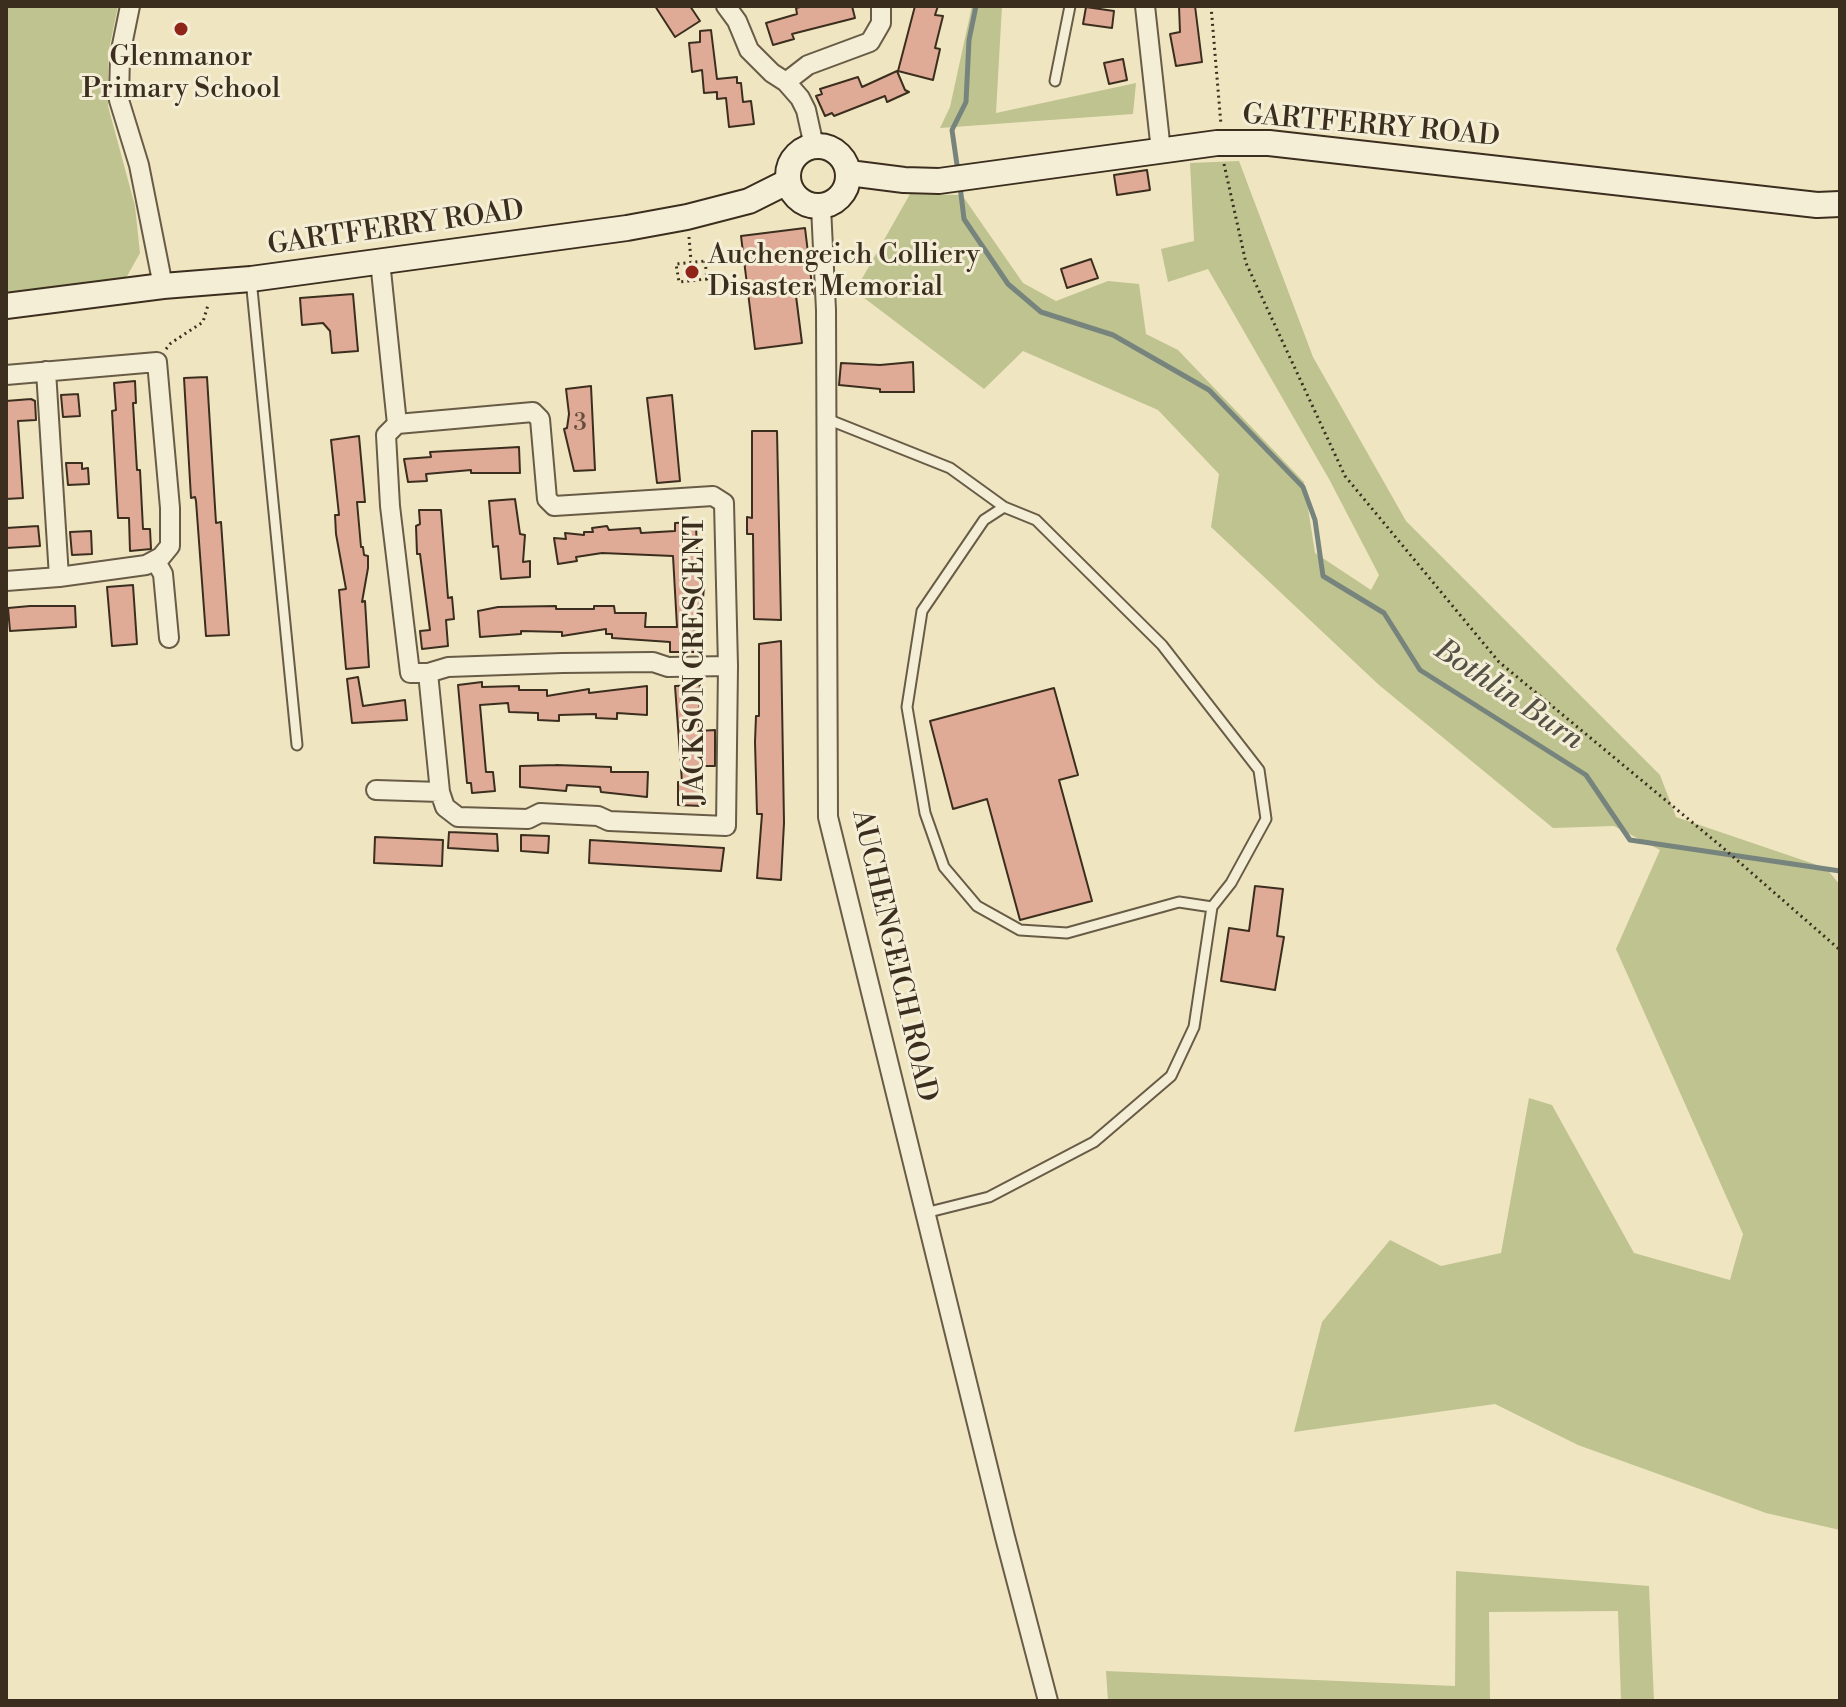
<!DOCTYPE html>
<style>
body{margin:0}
#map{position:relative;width:1846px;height:1707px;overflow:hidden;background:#f0e5c1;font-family:"Libre Bodoni",serif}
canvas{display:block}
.frame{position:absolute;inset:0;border:8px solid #3b2e1e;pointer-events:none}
</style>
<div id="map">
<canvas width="1846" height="1707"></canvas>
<div class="frame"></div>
</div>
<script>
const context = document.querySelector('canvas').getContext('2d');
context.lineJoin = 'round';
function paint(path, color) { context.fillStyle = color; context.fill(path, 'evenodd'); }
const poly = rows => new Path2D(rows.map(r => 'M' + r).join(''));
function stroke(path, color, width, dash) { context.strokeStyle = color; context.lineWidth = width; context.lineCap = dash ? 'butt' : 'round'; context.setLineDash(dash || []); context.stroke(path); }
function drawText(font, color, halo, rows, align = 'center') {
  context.font = font + ' "Libre Bodoni",serif'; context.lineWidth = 6; context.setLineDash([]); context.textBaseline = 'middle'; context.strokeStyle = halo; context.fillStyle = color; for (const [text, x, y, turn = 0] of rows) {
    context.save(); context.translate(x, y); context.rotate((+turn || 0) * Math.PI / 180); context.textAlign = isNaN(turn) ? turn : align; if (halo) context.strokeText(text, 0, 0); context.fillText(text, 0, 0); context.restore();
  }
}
const green = poly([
 [6,6,118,6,108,54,108,106,135,206,140,253,126,278,83,291,6,300],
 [972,6,1002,6,996,113,1136,83,1133,114,940,128,950,107],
 [1239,161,1313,357,1406,521,1660,775,1676,817,1826,868,1840,885,1840,1530,1766,1513,1578,1445,1495,1404,1294,1432,1322,1322,1390,1240,1441,1266,1501,1253,1529,1098,1552,1105,1634,1253,1730,1280,1743,1234,1616,949,1660,850,1614,826,1553,828,1379,685,1211,527,1219,474,1158,410,1023,351,984,389,855,291,910,194,962,195,1023,283,1056,301,1108,281,1139,284,1146,334,1178,350,1304,482,1315,553,1371,590,1379,575,1329,479,1208,269,1168,282,1161,249,1194,241,1190,163],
 [1456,1571,1649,1586,1654,1701,1621,1701,1618,1611,1489,1612,1490,1701,1108,1701,1106,1671,1455,1686]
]);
const stream = poly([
 [958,172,952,130,966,102,969,40,976,6],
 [960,186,964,219,1008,284,1041,312,1113,335,1209,390,1303,487,1315,520,1323,576,1384,613,1420,670,1586,775,1630,840,1840,871]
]);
const building = poly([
 [655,6,690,6,700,21,675,37,655,6],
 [804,6,852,6,855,18,792,34,794,39,773,45,766,23,797,14,796,8,804,6],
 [915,6,938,6,935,15,943,16,935,48,940,49,933,80,898,71,915,6],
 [1179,6,1195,6,1202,62,1176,66,1170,34,1180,32,1179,6],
 [1086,7,1114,11,1112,28,1083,24,1086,7],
 [711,30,717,79,737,77,737,83,741,83,743,102,751,101,754,124,729,127,726,98,717,99,717,92,704,93,702,70,692,72,689,43,700,42,700,31,711,30],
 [1123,59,1127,80,1109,84,1104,63,1123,59],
 [897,71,905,90,909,92,887,102,885,96,834,116,832,113,825,116,816,96,822,94,820,89,858,77,862,87,897,71],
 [1147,170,1150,190,1117,195,1114,175,1147,170],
 [805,228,813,294,796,296,802,343,755,349,741,236,805,228],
 [1091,259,1098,278,1067,288,1061,269,1091,259],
 [353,294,358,351,332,353,330,331,323,323,302,325,300,298,353,294],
 [913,362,914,392,880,392,880,389,839,385,841,363,880,365,913,362],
 [207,377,216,523,221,522,229,635,206,636,196,501,195,497,191,498,184,378,207,377],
 [135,381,136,403,133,403,137,470,140,470,143,529,150,529,151,549,130,551,129,518,118,518,112,411,116,410,114,383,135,381],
 [591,386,595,470,574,471,564,429,567,428,569,414,566,389,591,386],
 [78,394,80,416,63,417,61,395,78,394],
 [672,395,680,481,657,483,647,398,672,395],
 [31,399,35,401,36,420,18,421,23,498,6,499,6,401,31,399],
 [752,431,777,431,781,620,754,619,753,534,747,534,747,517,752,518,752,431],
 [359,436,365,502,357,502,361,547,363,547,364,555,368,556,368,568,362,602,365,601,369,667,346,669,339,590,346,589,336,534,335,515,339,515,331,440,359,436],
 [519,447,520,473,471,473,471,470,426,474,427,481,408,482,404,459,431,457,430,452,519,447],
 [66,463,82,463,82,469,88,468,89,484,68,485,66,463],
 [515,499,520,534,525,535,523,562,530,561,530,577,501,579,498,546,493,547,489,501,515,499],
 [419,510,441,510,448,598,452,597,454,619,446,620,448,646,422,649,420,631,430,630,420,554,417,554,416,526,420,524,419,510],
 [696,522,697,557,703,557,704,587,702,609,696,610,697,622,694,622,696,652,670,652,670,642,612,638,612,634,606,634,606,629,562,636,562,632,521,631,521,634,480,637,478,611,498,607,556,606,556,609,594,609,594,606,614,606,615,613,646,613,645,627,677,627,673,556,602,553,576,557,577,561,558,564,554,538,566,539,565,533,584,535,584,532,593,532,592,528,607,526,609,530,640,528,641,533,675,531,675,523,696,522],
 [38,526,40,546,6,548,6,528,38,526],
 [91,531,92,554,72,555,70,532,91,531],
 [133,585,137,644,112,646,107,587,133,585],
 [30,606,75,606,76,627,10,631,8,608,30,606],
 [781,641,784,823,781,880,757,878,762,814,757,814,755,742,756,716,759,716,759,644,781,641],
 [358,677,363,706,405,700,407,720,352,723,347,679,358,677],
 [482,682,482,687,519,686,519,690,547,690,547,696,589,689,589,693,647,686,647,715,617,713,617,719,596,718,596,714,559,715,559,721,538,720,538,713,509,712,508,703,480,705,486,772,493,772,495,791,472,793,471,783,467,783,458,685,482,682],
 [700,685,699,731,715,730,715,766,704,766,701,777,702,806,678,805,678,782,682,782,675,686,700,685],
 [1054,688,1078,775,1059,780,1092,901,1020,920,987,799,953,809,930,721,1054,688],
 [556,765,611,767,611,772,648,772,647,797,601,792,600,787,567,785,566,791,520,787,520,766,556,765],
 [449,832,497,834,498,851,448,848,449,832],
 [521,835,549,836,548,853,521,851,521,835],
 [375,837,443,840,442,866,374,863,375,837],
 [590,840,724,848,721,871,589,863,590,840],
 [1255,886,1283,889,1277,936,1284,937,1275,990,1221,981,1229,928,1249,931,1255,886]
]);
const path = poly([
 [1211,6,1221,125],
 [1224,164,1246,263,1345,476,1499,662,1722,847,1840,950],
 [689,237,691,261],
 [705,261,707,279,679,282,676,264,705,261],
 [166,349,171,343,203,322,208,305]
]);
const lane = poly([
 [1055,81,1070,6],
 [251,279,297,745],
 [827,419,950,468,1004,507],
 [925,1213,989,1197,1094,1142,1171,1076,1194,1027,1212,907,1231,883,1266,819,1259,770,1162,645,1036,520,1004,507,984,520,922,611,907,707,925,813,944,867,977,906,1020,930,1067,933,1179,902,1212,907]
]);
const street = poly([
 [130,6,120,55,119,100,139,165,163,286],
 [726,6,737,21,749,50,772,73,786,82,800,98,806,110,814,146],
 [1145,6,1161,151],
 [786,82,808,65,870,42,881,23,881,6],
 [821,207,826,310,828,817,1005,1537,1048,1701],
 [380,261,397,424,533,412,540,419,547,499,554,506,713,496,724,503,728,666,726,826,609,821,598,816,540,813,528,819,458,817,445,807,440,792,428,673],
 [46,371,59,577],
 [6,375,157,362,170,508,170,546,161,557,146,565,59,577,6,581],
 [397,424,386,435,390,506,410,673,428,673,448,667,562,663,653,662,668,667,728,666],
 [155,560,163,574,169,638],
 [376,790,440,792]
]);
const secondary = poly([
 '788 176a30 30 0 1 1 60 0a30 30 0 1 1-60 0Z',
 [849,173,904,180,939,181,1217,143,1269,143,1817,205,1840,204],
 [6,306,163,286,251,279,627,228,687,217,749,201,787,182]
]);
const markers = [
 [181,29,8,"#8f2418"],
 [692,272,8,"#8f2418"]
];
const numberNames = [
 ["3",580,424]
];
const poiNames = [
 ["Glenmanor",181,58],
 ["Primary School",181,90],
 ["Auchengeich Colliery",708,256,"left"],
 ["Disaster Memorial",708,288,"left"]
];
const streetNames = [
 ["GARTFERRY ROAD",1371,127,5],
 ["GARTFERRY ROAD",396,229,-8],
 ["JACKSON CRESCENT",696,660,-90],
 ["AUCHENGEICH ROAD",893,956,77]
];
const waterNames = [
 ["Bothlin Burn",1508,696,34]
];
paint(green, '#bec390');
stroke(stream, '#76847d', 5);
paint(building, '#dfab96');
stroke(building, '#3b2e1e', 2);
stroke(lane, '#685c47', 13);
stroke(street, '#685c47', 22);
stroke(secondary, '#3b2e1e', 28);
stroke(path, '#3b2e1e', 3, [2, 4]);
stroke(lane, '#f5eed7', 9);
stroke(street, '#f5eed7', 18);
stroke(secondary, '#f5eed7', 24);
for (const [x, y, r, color] of markers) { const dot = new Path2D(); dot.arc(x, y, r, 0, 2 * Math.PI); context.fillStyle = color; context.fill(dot); stroke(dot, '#f5eed7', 3); }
drawText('24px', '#644d3c', null, numberNames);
drawText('28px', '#3b2e1e', '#f5eed7', poiNames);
drawText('28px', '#3b2e1e', '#f5eed7', streetNames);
drawText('italic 30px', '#545246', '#f5eed7', waterNames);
</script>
